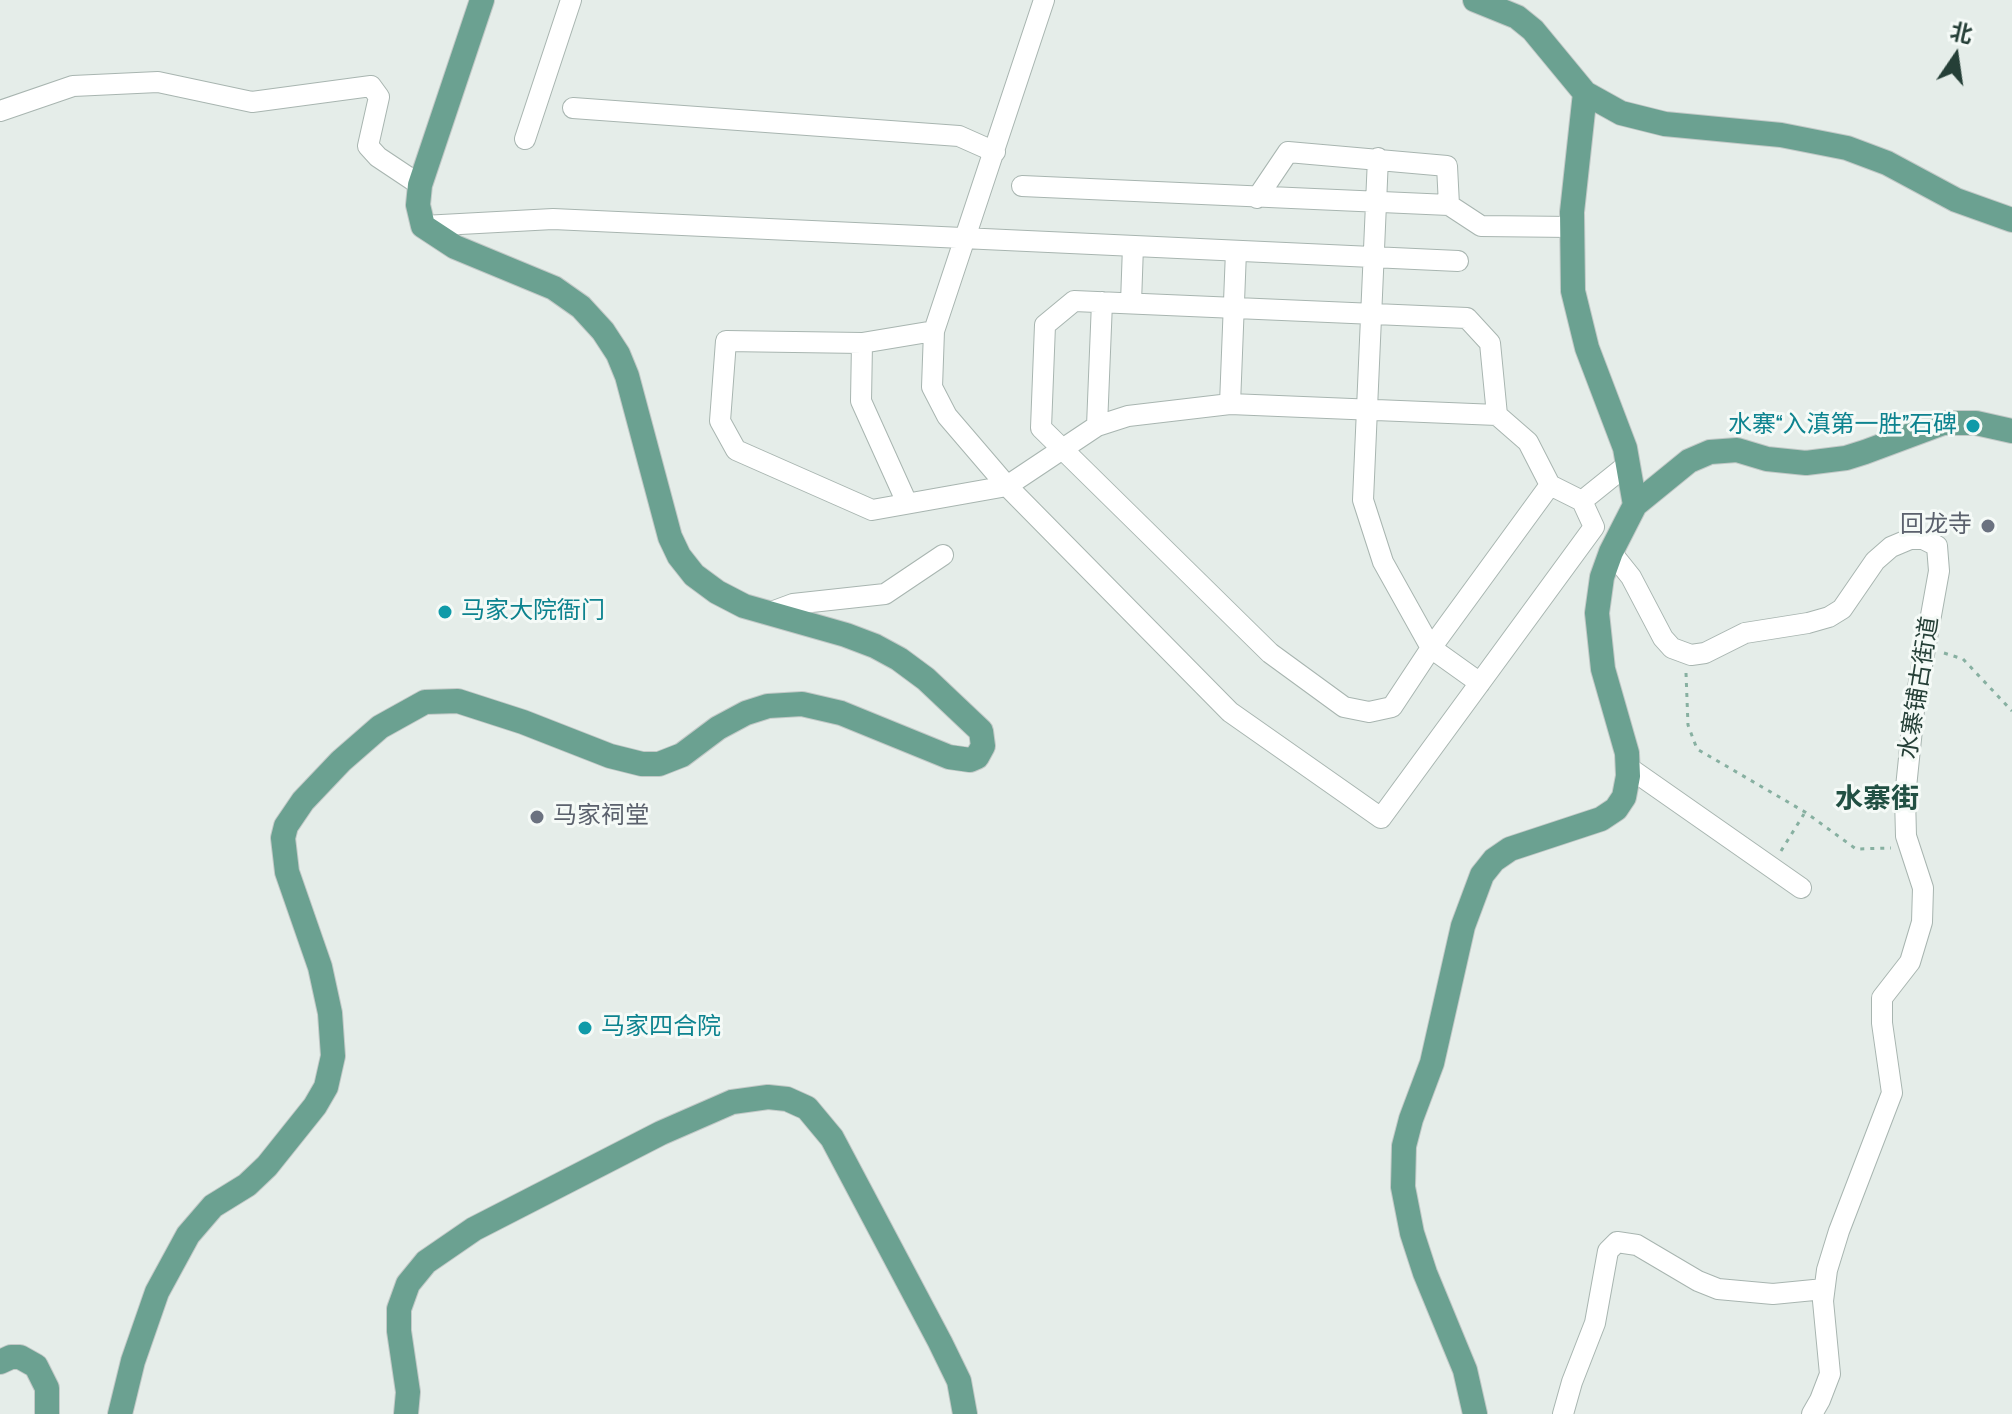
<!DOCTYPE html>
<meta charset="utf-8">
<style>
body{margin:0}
#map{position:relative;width:2012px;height:1414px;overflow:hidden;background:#e5ede9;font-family:"Archivo Narrow","Noto Sans SC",sans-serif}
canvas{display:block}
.north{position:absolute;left:1916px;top:16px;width:80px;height:80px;-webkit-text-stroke:6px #f5faf7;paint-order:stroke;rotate:13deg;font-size:22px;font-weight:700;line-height:32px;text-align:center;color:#253f37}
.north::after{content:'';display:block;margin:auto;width:28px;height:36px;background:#253f37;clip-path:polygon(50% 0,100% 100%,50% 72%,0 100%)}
</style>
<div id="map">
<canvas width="2012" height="1414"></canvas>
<div class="north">北</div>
</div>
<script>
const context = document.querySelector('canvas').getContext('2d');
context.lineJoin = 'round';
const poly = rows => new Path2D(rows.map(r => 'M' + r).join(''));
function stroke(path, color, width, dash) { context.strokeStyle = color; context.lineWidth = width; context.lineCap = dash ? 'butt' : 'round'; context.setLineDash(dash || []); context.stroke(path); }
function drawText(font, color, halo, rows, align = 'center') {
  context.font = font + ' "Archivo Narrow","Noto Sans SC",sans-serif'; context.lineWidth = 6; context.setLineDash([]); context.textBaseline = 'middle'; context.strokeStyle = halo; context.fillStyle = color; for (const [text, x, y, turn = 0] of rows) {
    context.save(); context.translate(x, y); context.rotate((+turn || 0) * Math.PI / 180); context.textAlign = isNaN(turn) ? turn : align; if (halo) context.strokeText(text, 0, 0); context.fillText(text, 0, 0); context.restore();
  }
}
const path = poly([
 [1944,653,1963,659,2012,711],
 [1686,673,1688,725,1697,749,1805,812,1856,849,1891,848],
 [1781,851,1804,814]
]);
const minor = poly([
 [1044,0,934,331,932,387,947,416,1007,486,1230,712,1381,818,1594,527,1582,501,1550,485,1528,442,1497,415,1490,343,1467,318,1074,301,1045,325,1041,428,1270,653,1344,707,1369,712,1392,707,1431,648,1550,485],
 [573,108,959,136,995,152],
 [0,111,73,86,158,82,252,102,371,86,379,97,368,146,378,157,420,185],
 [525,139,571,0],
 [1378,158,1363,500,1383,562,1431,648,1480,683],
 [1022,186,1449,205,1481,226,1572,227],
 [1257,198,1288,152,1447,166,1449,205],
 [423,226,553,219,1458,261],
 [1131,303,1133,246],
 [934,331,862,343,726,341,720,421,736,450,872,510,1007,486,1097,426,1128,416,1230,404,1497,415],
 [862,343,861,401,907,503],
 [1230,404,1236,251],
 [1097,426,1102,302],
 [1582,501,1628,464],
 [1611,552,1631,577,1663,638,1672,648,1691,655,1705,653,1745,633,1808,623,1829,617,1842,609,1875,561,1891,547,1910,539,1923,539,1937,546,1939,571,1914,710,1905,797,1906,836,1923,888,1922,922,1910,962,1882,998,1882,1023,1892,1093,1839,1231,1827,1270,1823,1301,1830,1374,1820,1400,1812,1414],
 [766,614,793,604,885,594,943,555],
 [1628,767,1801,888],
 [1563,1414,1572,1382,1595,1323,1608,1251,1617,1242,1637,1245,1698,1281,1718,1289,1773,1294,1824,1289]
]);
const major = poly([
 [1475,0,1517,17,1533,30,1585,93,1621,113,1665,124,1781,135,1847,148,1887,163,1956,200,2012,220],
 [1585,93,1572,212,1573,291,1587,348,1625,448,1635,505],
 [0,1362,11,1357,20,1357,36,1366,47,1388,47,1414],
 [120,1414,133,1361,157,1292,188,1235,213,1206,247,1185,267,1166,315,1106,326,1087,333,1056,330,1013,320,967,287,872,283,838,286,826,303,801,341,761,380,727,425,702,458,701,523,722,610,756,642,764,659,764,682,755,718,728,746,713,768,706,802,704,841,713,949,757,970,760,977,757,983,746,981,731,926,679,899,659,875,646,846,635,744,606,717,592,694,575,679,556,670,537,627,376,618,354,603,331,581,307,554,288,455,247,423,226,418,205,420,185,482,0],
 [406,1414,408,1392,399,1331,399,1309,408,1284,426,1262,474,1229,661,1133,732,1102,768,1097,787,1099,807,1108,832,1138,940,1342,959,1381,965,1414],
 [1475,1414,1465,1370,1425,1273,1412,1233,1403,1187,1404,1146,1411,1119,1432,1063,1463,926,1482,875,1494,860,1510,849,1601,819,1616,809,1624,797,1628,776,1627,753,1603,669,1597,613,1602,577,1611,552,1635,505,1689,461,1710,452,1737,450,1767,459,1806,463,1846,458,1865,452,1943,423,1976,423,2012,431]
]);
const markers = [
 [1973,426,8,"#0f9aa8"],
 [1988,526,8,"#6b7280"],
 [445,612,8,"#0f9aa8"],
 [537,817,8,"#6b7280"],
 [585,1028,8,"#0f9aa8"]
];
const cultureNames = [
 ["水寨“入滇第一胜”石碑",1957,426,"right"],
 ["马家大院衙门",461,612],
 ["马家四合院",601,1028]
];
const worshipNames = [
 ["回龙寺",1972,526],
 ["马家祠堂",553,817,"left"]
];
const streetNames = [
 ["水寨铺古街道",1920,688,-81]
];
const quarterNames = [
 ["水寨街",1877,800]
];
stroke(minor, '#a8b5b0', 22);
stroke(major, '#c2c9c7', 26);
stroke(path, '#87b0a1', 3, [4, 6]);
stroke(minor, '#fff', 20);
stroke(major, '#6ba191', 24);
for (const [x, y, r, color] of markers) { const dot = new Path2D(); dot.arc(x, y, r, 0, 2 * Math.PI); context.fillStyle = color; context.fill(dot); stroke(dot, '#f5faf7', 3); }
drawText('24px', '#0d838f', '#f5faf7', cultureNames, 'left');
drawText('24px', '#5b616d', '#f5faf7', worshipNames, 'right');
drawText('24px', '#253f37', '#f5faf7', streetNames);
drawText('bold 28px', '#215043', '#f5faf7', quarterNames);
</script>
